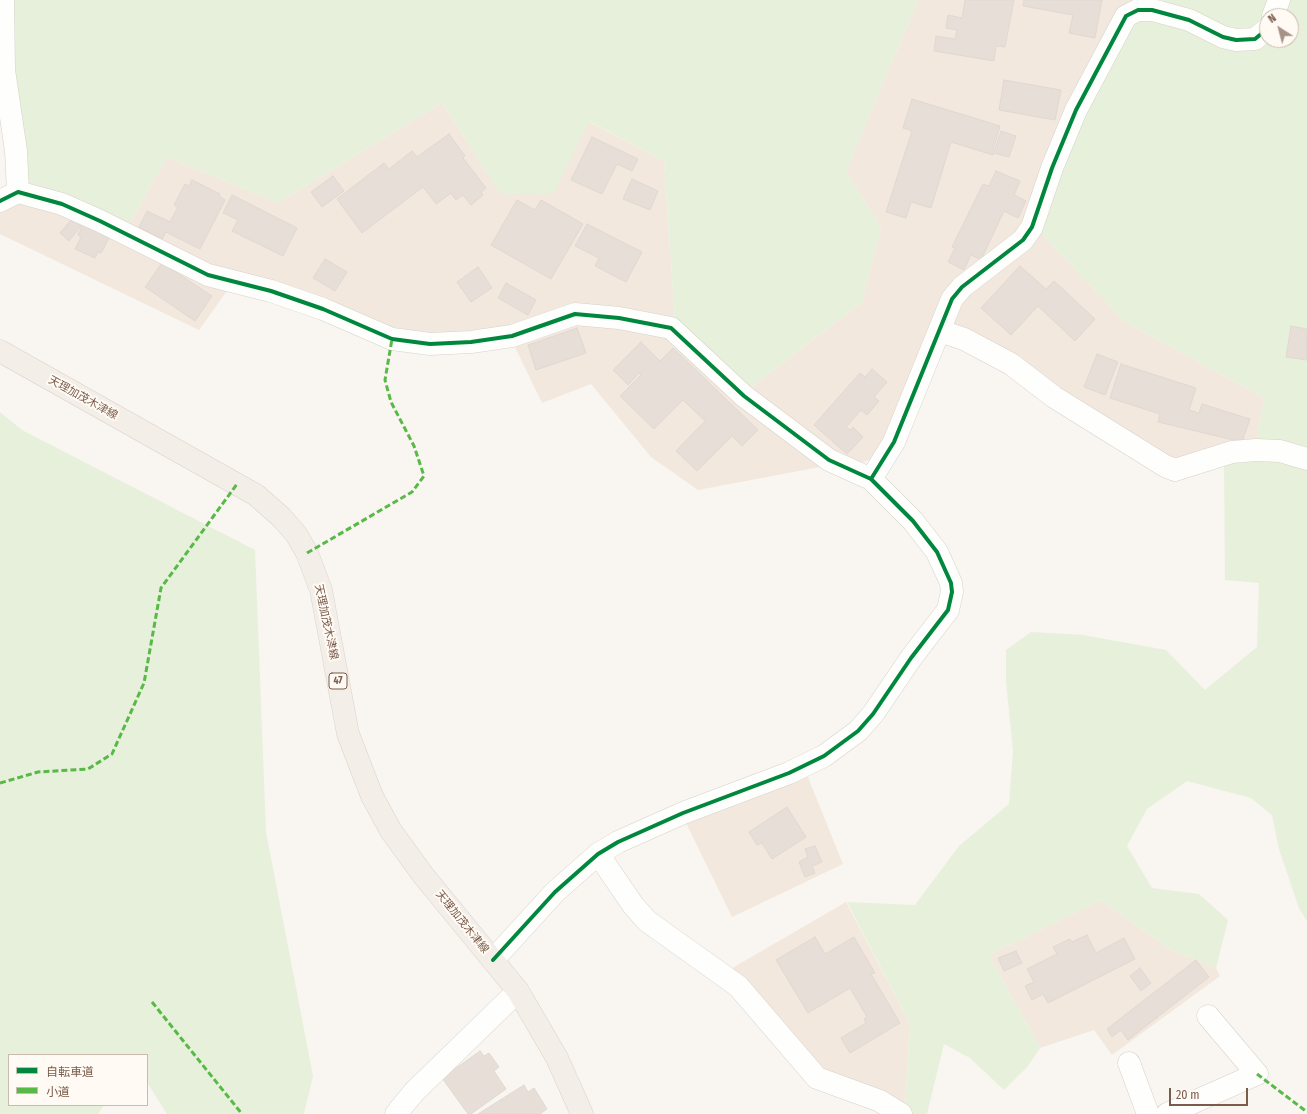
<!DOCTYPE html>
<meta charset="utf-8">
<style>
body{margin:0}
#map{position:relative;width:1307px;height:1114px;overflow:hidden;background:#f9f5f0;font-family:"Fira Sans Condensed","Noto Sans JP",sans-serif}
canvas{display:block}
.legend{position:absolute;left:8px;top:1054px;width:140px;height:52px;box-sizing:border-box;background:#fffaf3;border:1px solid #cabbb1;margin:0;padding:5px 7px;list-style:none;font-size:12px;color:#7a5c4d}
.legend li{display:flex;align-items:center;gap:8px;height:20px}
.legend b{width:20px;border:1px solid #cabbb1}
.north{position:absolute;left:1259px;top:8px;width:40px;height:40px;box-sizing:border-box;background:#fffaf3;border:1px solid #cabbb1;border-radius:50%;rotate:324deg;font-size:11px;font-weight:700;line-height:16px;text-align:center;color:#7a5c4d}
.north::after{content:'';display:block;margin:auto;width:14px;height:18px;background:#a69286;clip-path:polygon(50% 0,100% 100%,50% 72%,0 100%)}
.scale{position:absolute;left:1169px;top:1088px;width:79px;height:18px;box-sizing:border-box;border:2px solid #7a5c4d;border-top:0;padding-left:5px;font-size:12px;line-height:14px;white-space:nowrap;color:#7a5c4d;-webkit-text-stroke:3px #fffaf3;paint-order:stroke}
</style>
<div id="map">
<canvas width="1307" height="1114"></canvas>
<ul class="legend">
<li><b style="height:5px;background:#00873e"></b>自転車道</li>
<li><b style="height:5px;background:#58b947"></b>小道</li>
</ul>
<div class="north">N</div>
<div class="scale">20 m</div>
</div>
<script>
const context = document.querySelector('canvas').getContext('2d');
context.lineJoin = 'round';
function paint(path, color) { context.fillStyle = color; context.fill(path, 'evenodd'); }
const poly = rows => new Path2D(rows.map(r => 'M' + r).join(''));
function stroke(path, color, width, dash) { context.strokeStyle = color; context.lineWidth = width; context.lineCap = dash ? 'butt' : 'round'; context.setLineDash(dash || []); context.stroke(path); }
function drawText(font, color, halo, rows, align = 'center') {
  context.font = font + ' "Fira Sans Condensed","Noto Sans JP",sans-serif'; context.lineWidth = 4; context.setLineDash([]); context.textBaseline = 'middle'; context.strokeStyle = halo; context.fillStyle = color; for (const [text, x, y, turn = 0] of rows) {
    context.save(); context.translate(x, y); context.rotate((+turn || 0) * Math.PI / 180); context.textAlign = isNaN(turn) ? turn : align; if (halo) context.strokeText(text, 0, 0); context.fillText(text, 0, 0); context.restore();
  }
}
const residential = poly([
 [918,0,1148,0,1023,223,1016,234,975,265,885,438,871,459,860,463,848,459,818,442,749,389,862,302,881,227,846,171],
 [442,103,501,194,588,121,664,161,675,320,509,328,431,336,394,331,211,267,128,226,167,157,278,203],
 [18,200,59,212,229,288,199,330,0,234,0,210],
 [1039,231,1124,321,1264,398,1256,444,1175,463,953,326,959,303],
 [576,322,667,335,825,466,698,490,651,457,591,384,542,403,513,343],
 [807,775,843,864,732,917,686,823],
 [1101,900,1171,950,1216,968,1220,976,1112,1055,1094,1030,1040,1048,989,955],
 [846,902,910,1024,905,1107,822,1071,729,970]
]);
const green = poly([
 [11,0,918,0,846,171,881,227,862,302,749,389,675,320,664,161,589,121,554,193,501,194,442,103,278,203,167,157,128,226,30,184,25,174,12,81],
 [1162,0,1268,0,1258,25,1252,30,1237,31,1165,3],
 [1287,0,1307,0,1307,453,1256,444,1264,398,1124,321,1039,231,1083,113,1131,22,1140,18,1268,40,1291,40,1291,16,1281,16],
 [0,412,22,430,255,550,266,832,313,1076,304,1114,167,1114,147,1082,147,1055,9,1055,9,1105,104,1105,98,1114,0,1114],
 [1245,457,1307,465,1307,921,1299,908,1279,849,1272,815,1251,798,1187,781,1147,809,1127,846,1152,888,1199,894,1228,920,1216,968,1171,950,1101,900,989,955,1040,1048,1028,1066,1004,1090,970,1058,944,1044,927,1114,912,1114,905,1107,910,1024,847,902,915,905,959,846,1009,804,1013,751,1006,681,1006,650,1031,632,1083,635,1166,650,1205,690,1257,647,1259,583,1225,580,1224,461]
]);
const building = poly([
 [965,0,1014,0,1005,47,996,46,994,61,934,51,936,36,955,39,957,30,946,28,948,15,962,18,965,0],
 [1024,0,1102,0,1095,38,1069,33,1073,15,1023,6,1024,0],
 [1004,80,1061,90,1055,120,999,110,1004,80],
 [912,99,1000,126,993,150,995,150,1001,131,1016,136,1009,157,993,153,993,155,951,142,931,208,911,202,906,218,886,212,912,131,903,128,912,99],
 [449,134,465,156,463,158,486,188,481,192,483,195,471,205,463,195,456,200,451,193,436,204,423,187,362,233,337,199,384,163,389,169,412,151,417,157,449,134],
 [592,137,638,159,632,171,617,164,602,194,571,180,592,137],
 [996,171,1020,181,1014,195,1026,201,1018,218,1004,211,981,260,971,255,964,270,948,262,955,248,952,247,983,184,989,186,996,171],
 [333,176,344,191,322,207,311,192,333,176],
 [632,179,658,191,650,210,623,199,632,179],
 [192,180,220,194,219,196,225,200,200,249,166,232,162,239,139,227,147,211,170,222,178,207,174,205,185,184,189,186,192,180],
 [232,195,297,228,283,256,232,231,238,220,223,213,232,195],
 [517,200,535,210,541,200,583,224,551,279,491,245,517,200],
 [72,219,81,226,69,241,60,233,72,219],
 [83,224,110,236,101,253,98,252,95,258,75,249,81,237,78,235,83,224],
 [587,224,642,252,626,282,595,266,599,258,575,246,587,224],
 [325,259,347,272,335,291,313,278,325,259],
 [162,263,212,296,195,321,145,287,162,263],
 [1020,266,1046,289,1054,281,1095,319,1075,341,1038,306,1011,335,981,308,1020,266],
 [478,267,492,288,471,302,457,282,478,267],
 [506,283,536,300,528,315,498,298,506,283],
 [1291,326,1307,329,1307,360,1286,357,1291,326],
 [577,328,586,353,536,370,528,345,577,328],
 [641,342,660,361,673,348,758,430,742,446,732,436,697,471,676,451,705,421,683,400,654,429,620,396,641,375,639,373,628,385,613,370,641,342],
 [1097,354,1118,362,1105,395,1084,387,1097,354],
 [1121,364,1196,388,1189,410,1199,413,1202,404,1250,419,1242,442,1158,422,1160,414,1110,398,1121,364],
 [872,369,887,382,874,397,879,401,867,415,861,410,846,427,850,430,853,427,863,437,847,454,814,425,860,373,865,377,872,369],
 [787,807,806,837,772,859,762,843,757,845,749,832,787,807],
 [815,846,822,862,812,866,815,873,805,877,799,862,808,857,805,849,815,846],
 [1087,935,1096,953,1124,938,1135,959,1048,1003,1043,994,1032,1000,1025,986,1034,982,1027,969,1057,954,1053,947,1070,939,1072,942,1087,935],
 [815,937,825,954,854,937,875,973,871,974,900,1023,850,1053,841,1038,866,1023,864,1019,867,1017,850,988,808,1013,776,960,815,937],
 [1016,951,1022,963,1004,971,998,958,1016,951],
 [1196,960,1209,977,1128,1040,1121,1030,1112,1037,1107,1029,1196,960],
 [1140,968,1151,983,1141,991,1130,976,1140,968],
 [480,1051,484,1056,489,1053,499,1067,494,1071,506,1089,471,1114,468,1114,442,1078,480,1051],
 [524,1085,528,1092,534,1088,547,1109,540,1114,478,1114,524,1085]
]);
const minor = poly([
 [3,0,4,70,16,151,18,192],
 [1273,16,1279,0],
 [0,201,18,192,62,204,100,221,208,275,271,291,323,309,392,339,430,344,471,342,512,336,575,314,619,318,671,328,744,396,829,460,871,479,913,521,937,552,951,583,952,592,948,610,911,658,873,714,858,731,824,756,789,773,683,813,618,842,598,854,555,892,493,960],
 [940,331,964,339,1011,364,1054,397,1165,466,1175,470,1232,452,1256,450,1280,451,1307,459],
 [871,479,894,442,952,299,962,287,1023,240,1032,227,1052,168,1076,110,1126,16,1138,10,1152,10,1189,20,1223,37,1236,40,1255,39,1267,29],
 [598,854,633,905,647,921,738,986,817,1078,880,1101,901,1114],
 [1129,1063,1148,1114],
 [396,1114,414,1092,518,991],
 [1167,1114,1257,1074,1208,1016]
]);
const primary = poly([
 [0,351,256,495,281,517,296,534,307,553,321,590,348,734,372,796,391,831,423,875,518,991,557,1058,582,1114]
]);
const quiet = poly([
 [307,553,412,492,424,476,414,446,391,402,385,380,392,339],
 [0,783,38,772,88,769,112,754,144,683,161,588,237,484],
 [152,1002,242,1114],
 [1257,1074,1307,1112]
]);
const cycleway = poly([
 [0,201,18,192,62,204,100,221,208,275,271,291,323,309,392,339,430,344,471,342,512,336,575,314,619,318,671,328,744,396,829,460,871,479,913,521,937,552,951,583,952,592,948,610,911,658,873,714,858,731,824,756,789,773,683,813,618,842,598,854,555,892,493,960],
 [871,479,894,442,952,299,962,287,1023,240,1032,227,1052,168,1076,110,1126,16,1138,10,1152,10,1189,20,1223,37,1236,40,1255,39,1267,29]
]);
const shields = [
 [338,681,18]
];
const shieldNames = [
 ["47",338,681]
];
const streetNames = [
 ["天理加茂木津線",83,398,29],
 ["天理加茂木津線",326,622,78],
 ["天理加茂木津線",462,922,51]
];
paint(residential, '#f2e8de');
paint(green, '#e7f0db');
paint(building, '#e6ded7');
stroke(building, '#e2d8d2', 1);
stroke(minor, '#d7d1cb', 23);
stroke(primary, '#dad1cc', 23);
stroke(minor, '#fefefd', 22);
stroke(primary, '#f3eee8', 22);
stroke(quiet, '#58b947', 3, [6, 3]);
stroke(cycleway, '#00873e', 4);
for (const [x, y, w] of shields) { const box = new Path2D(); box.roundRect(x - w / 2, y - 8, w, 16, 3); context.fillStyle = '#fffaf3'; context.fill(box); stroke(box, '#7a5c4d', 1); }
drawText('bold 10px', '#7a5c4d', null, shieldNames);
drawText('11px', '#7a5c4d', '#fffaf3', streetNames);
</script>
